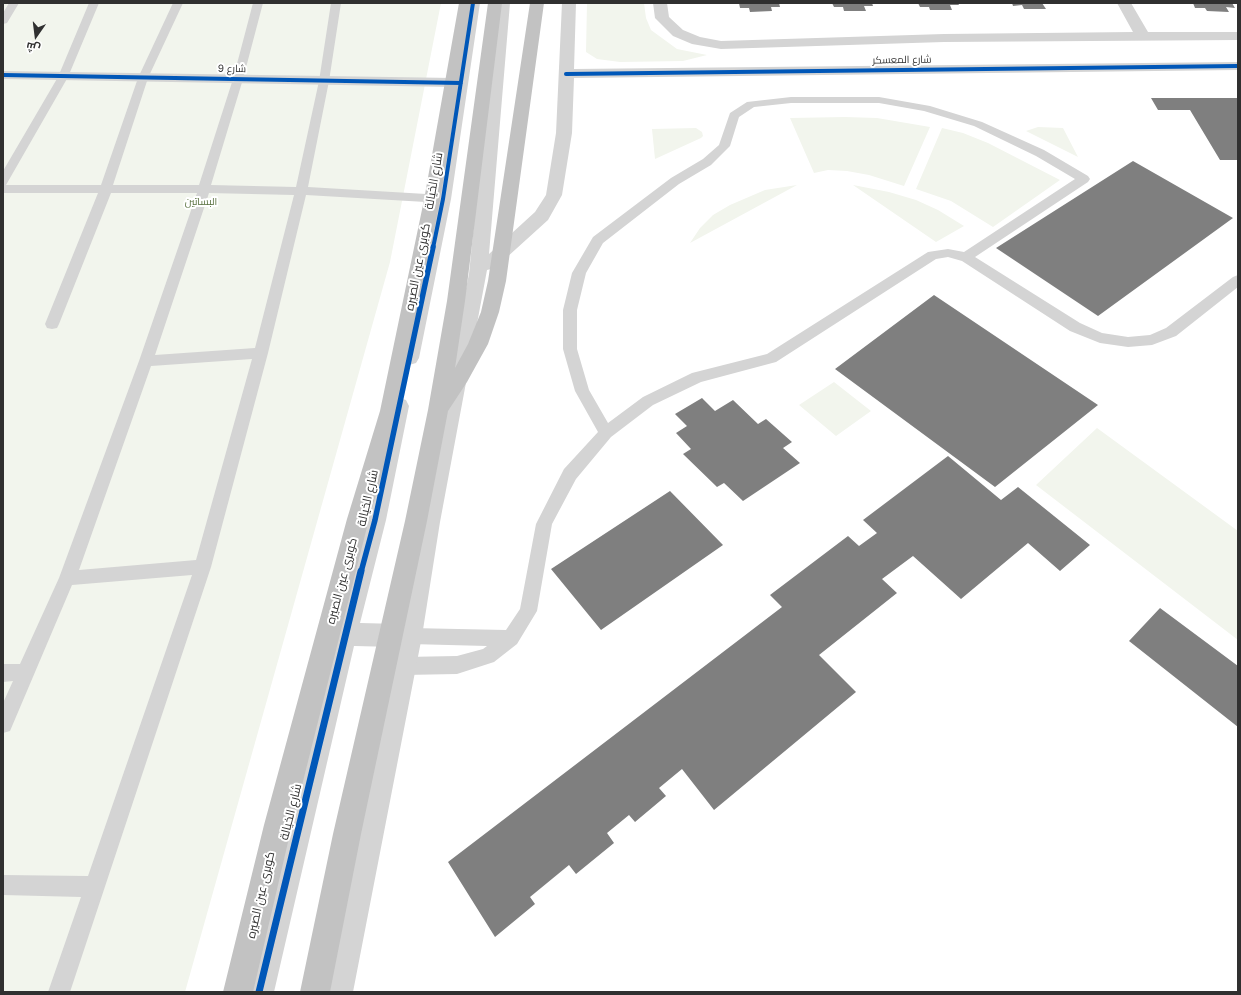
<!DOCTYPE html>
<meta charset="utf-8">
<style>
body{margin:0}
#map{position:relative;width:1241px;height:995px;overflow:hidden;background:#fff;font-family:Inter,Cairo,sans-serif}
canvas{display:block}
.frame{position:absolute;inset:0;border:4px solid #303030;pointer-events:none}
.north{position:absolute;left:16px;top:16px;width:40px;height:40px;-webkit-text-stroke:3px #fff;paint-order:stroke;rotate:194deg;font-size:11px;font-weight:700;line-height:16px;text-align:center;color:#303030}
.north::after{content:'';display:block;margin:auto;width:14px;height:18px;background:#303030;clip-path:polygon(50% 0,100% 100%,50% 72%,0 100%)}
</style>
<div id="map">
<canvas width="1241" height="995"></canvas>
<div class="frame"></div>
<div class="north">ش</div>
</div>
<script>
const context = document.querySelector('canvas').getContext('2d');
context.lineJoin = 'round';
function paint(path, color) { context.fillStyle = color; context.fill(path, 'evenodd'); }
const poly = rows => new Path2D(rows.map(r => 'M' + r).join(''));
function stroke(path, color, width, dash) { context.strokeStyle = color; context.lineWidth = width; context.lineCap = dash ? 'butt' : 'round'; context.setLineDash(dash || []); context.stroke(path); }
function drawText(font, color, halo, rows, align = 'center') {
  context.font = font + ' Inter,Cairo,sans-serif'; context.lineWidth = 4; context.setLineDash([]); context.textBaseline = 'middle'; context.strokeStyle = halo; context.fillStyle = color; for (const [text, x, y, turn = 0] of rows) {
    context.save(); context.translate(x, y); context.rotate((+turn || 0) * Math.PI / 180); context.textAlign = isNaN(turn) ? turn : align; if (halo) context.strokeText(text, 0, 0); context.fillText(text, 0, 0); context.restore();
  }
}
const green = poly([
 [3,3,441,3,390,262,185,992,3,992],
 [587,3,644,3,646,18,651,30,677,49,707,55,683,61,620,62,597,59,586,52],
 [845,117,877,118,930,127,904,186,869,175,847,171,828,170,814,173,790,118],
 [1038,127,1063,128,1078,157,1026,131],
 [696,128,702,132,703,136,701,138,655,159,652,129],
 [942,128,963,133,988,143,1060,180,993,227,951,201,916,189],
 [797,185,690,243,700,228,713,215,730,205,765,190],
 [853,185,889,192,916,200,938,210,964,226,936,242],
 [834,382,871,411,836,436,799,405],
 [1097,428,1238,531,1238,640,1036,485]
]);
const building = poly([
 [739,3,779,3,780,7,771,7,772,11,750,12,749,8,740,8],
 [832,3,872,3,873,6,864,6,866,11,844,11,843,7,834,7],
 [918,3,958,3,959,5,950,5,952,10,930,10,929,7,920,7],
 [1012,3,1042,3,1046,9,1024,9,1022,5,1013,6],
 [1193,3,1232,3,1235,8,1226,7,1229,12,1207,11,1205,8,1195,8],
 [1151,98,1238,98,1238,160,1220,160,1190,110,1158,110],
 [1133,161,1233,218,1098,316,996,248],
 [934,295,1098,405,995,487,835,369],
 [702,398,715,411,733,400,758,424,766,419,792,442,783,448,800,463,743,501,724,483,717,487,683,454,691,449,676,433,687,426,675,414],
 [948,456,1001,500,1018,487,1090,545,1060,571,1028,543,961,599,913,556,882,579,897,593,819,655,856,692,714,810,682,769,659,788,666,796,635,822,629,815,607,833,614,843,576,874,569,865,530,897,535,904,495,937,448,862,782,607,770,595,848,536,859,546,877,533,863,520],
 [670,491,723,545,601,630,551,569],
 [1160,608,1238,666,1238,727,1129,641]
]);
const service = poly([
 [9,3,19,3,7,23,3,24,3,13,9,3],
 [89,3,99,3,68,77,6,185,101,185,138,78,173,3,183,3,148,78,113,185,199,185,233,79,253,3,263,3,243,79,211,185,296,187,319,81,331,3,341,3,329,81,308,187,443,195,449,199,443,203,306,195,268,353,211,567,70,992,48,992,81,897,3,895,3,875,88,876,192,575,72,585,10,731,3,733,3,703,13,681,3,682,3,664,20,664,59,578,139,361,197,193,111,193,59,324,57,328,52,329,47,328,45,324,98,193,3,193,3,171,58,77,89,3],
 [209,193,294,195,255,348,155,355,209,193],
 [252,359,196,560,79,570,151,366,252,359],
 [791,97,879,97,930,106,982,122,1044,150,1088,176,1090,179,1088,182,975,257,1080,323,1102,333,1128,337,1150,335,1166,328,1233,277,1238,275,1238,287,1176,336,1152,345,1128,347,1100,343,1070,331,962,261,948,257,936,259,776,362,701,382,653,405,611,437,576,479,552,524,537,611,517,644,494,662,457,674,404,675,398,672,395,666,398,660,404,657,457,656,483,649,487,646,410,644,404,642,401,636,404,630,410,628,506,630,520,609,536,524,564,469,598,432,575,391,563,349,563,310,572,273,593,237,671,178,703,159,719,145,730,113,747,102,791,97],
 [791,103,879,103,924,111,974,126,1036,156,1075,179,964,252,948,249,928,252,767,354,692,373,643,397,608,423,589,390,577,349,577,310,586,273,603,243,679,184,711,165,730,146,739,117,754,107,791,103]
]);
const minor = poly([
 [653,3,667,3,669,17,683,30,700,37,721,41,944,34,1133,32,1117,3,1131,3,1148,32,1238,32,1238,40,944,42,721,49,692,44,673,36,655,18,653,3]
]);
const tertiary = poly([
 [466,3,480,3,451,199,419,358,416,363,409,365,402,363,399,358,435,199,453,87,3,79,3,71,454,78,466,3],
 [496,3,510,3,489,254,535,212,546,195,556,133,562,3,576,3,574,69,1238,62,1238,70,574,78,572,133,562,195,548,220,495,268,487,270,440,522,422,636,353,992,323,992,396,647,354,646,274,992,244,992,333,634,364,520,389,406,392,400,399,398,406,400,409,406,386,520,360,623,400,624,418,522,469,274,496,3]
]);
const motorway = poly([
 [459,3,473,3,440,200,400,411,369,519,292,825,253,992,223,992,264,825,347,519,380,411,424,200,459,3],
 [488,3,502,3,465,301,455,368,468,344,481,312,488,281,530,3,544,3,506,281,499,312,488,344,467,382,448,411,427,521,361,834,330,992,300,992,333,834,405,521,428,410,447,301,488,3]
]);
const cyclewayFar2 = poly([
 [566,74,1238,66],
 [3,75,461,83],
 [433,248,443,199,473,3]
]);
const cyclewayFar1 = poly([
 [361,572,375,520,433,247]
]);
const cycleway = poly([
 [259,992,361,571]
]);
const farStreetnames = [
 ["شارع المعسكر",902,60,-1],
 ["شارع 9",232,69,1]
];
const farParknames = [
 ["البساتين",201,202]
];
const streetNames = [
 ["شارع الخيالة",434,181,-80],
 ["كوبرى عين الصيره",418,267,-79],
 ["شارع الخيالة",368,498,-77],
 ["كوبرى عين الصيره",342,581,-75],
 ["شارع الخيالة",291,812,-76],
 ["كوبرى عين الصيره",261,895,-77]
];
paint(green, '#f2f5ed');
paint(building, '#7f7f7f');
paint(service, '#d4d4d4');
paint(minor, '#d4d4d4');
paint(tertiary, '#d4d4d4');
paint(motorway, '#c2c2c2');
stroke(cyclewayFar2, '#0057b8', 4);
stroke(cyclewayFar1, '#0057b8', 5.5);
stroke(cycleway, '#0057b8', 7);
drawText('10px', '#303030', '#fff', farStreetnames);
drawText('10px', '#566e3c', '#fff', farParknames);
drawText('12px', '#303030', '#fff', streetNames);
</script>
